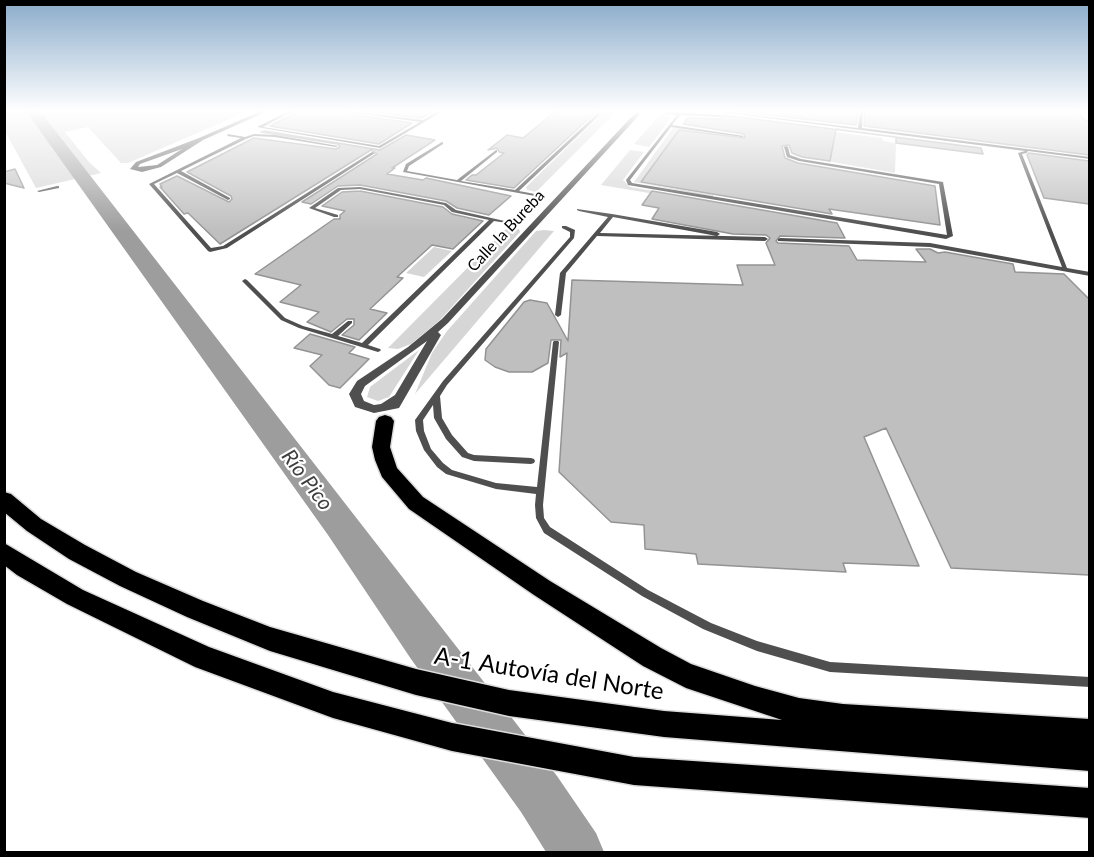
<!DOCTYPE html>
<meta charset="utf-8">
<style>
body{margin:0}
#map{position:relative;width:1094px;height:857px;overflow:hidden;background:#fff;font-family:Lato,sans-serif}
canvas{display:block}
.frame{position:absolute;inset:0;border:6px solid #000;pointer-events:none}
</style>
<div id="map">
<canvas width="1094" height="857"></canvas>
<div class="frame"></div>
</div>
<script>
const context = document.querySelector('canvas').getContext('2d');
context.lineJoin = 'round';
function paint(path, color) { context.fillStyle = color; context.fill(path, 'evenodd'); }
const poly = rows => new Path2D(rows.map(r => 'M' + r).join(''));
function stroke(path, color, width, dash) { context.strokeStyle = color; context.lineWidth = width; context.lineCap = dash ? 'butt' : 'round'; context.setLineDash(dash || []); context.stroke(path); }
function drawText(font, color, halo, rows, align = 'center') {
  context.font = font + ' Lato,sans-serif'; context.lineWidth = 4.5; context.setLineDash([]); context.textBaseline = 'middle'; context.strokeStyle = halo; context.fillStyle = color; for (const [text, x, y, turn = 0] of rows) {
    context.save(); context.translate(x, y); context.rotate((+turn || 0) * Math.PI / 180); context.textAlign = isNaN(turn) ? turn : align; if (halo) context.strokeText(text, 0, 0); context.fillText(text, 0, 0); context.restore();
  }
}
const green = poly([
 [4,111,248,111,128,163,121,163,88,127,65,132,89,162,101,173,36,188,5,131],
 [605,111,617,111,536,192,527,190,526,187],
 [663,114,671,118,649,147,634,144,660,115],
 [788,126,882,138,883,141,896,143,895,173,815,159,818,152,803,142,833,146,835,135,787,129],
 [676,127,733,136,679,130,640,183,713,195,713,197,634,182,673,128],
 [630,150,644,152,623,180,630,187,819,219,822,222,601,185],
 [509,226,519,229,520,232,440,320,411,344,398,349,388,348],
 [544,230,554,231,415,394,432,353,447,331,536,231],
 [434,247,452,251,424,277,406,273],
 [419,350,389,397,378,401,367,397,370,387]
]);
const river = poly([
 [26,111,40,111,557,776,596,833,604,852,546,852,521,812,411,659,328,535,26,111]
]);
const building = poly([
 [299,111,347,111,350,114,412,123,379,144,270,126,299,111],
 [364,111,433,111,422,118,364,111],
 [556,111,597,111,514,188,466,180,472,175,476,175,504,153,499,152,497,148,488,150,507,135,523,138,556,111],
 [735,111,858,111,856,125,735,111],
 [865,111,1078,111,1084,120,1089,121,1089,155,864,126,865,111],
 [723,115,981,148,983,154,896,143,896,137,836,129,830,161,802,157,792,153,789,145,782,146,785,158,798,163,935,186,940,225,829,209,832,214,641,182,679,130,745,138,744,134,683,124,688,118,720,119,723,115],
 [265,131,380,150,406,135,435,140,392,168,395,168,387,174,423,180,426,178,511,196,489,215,457,208,446,201,360,185,338,186,311,204,302,202,377,154,371,150,220,244,188,213,184,214,160,187,162,187,160,184,177,176,229,202,232,199,231,196,187,172,254,138,336,149,340,147,338,144,261,132,265,131],
 [1029,153,1089,161,1089,204,1044,198,1027,155,1029,153],
 [15,169,24,188,4,183,4,172,15,169],
 [360,191,443,207,452,214,483,221,453,249,432,245,397,277,403,278,370,309,387,313,359,340,342,335,354,325,354,319,347,319,331,332,307,322,319,312,280,302,301,285,255,274,334,219,340,219,340,215,345,211,322,206,342,192,360,191],
 [652,191,837,223,845,238,780,236,776,241,778,243,849,246,857,260,926,262,916,249,930,249,938,253,945,252,1013,264,1015,272,1064,274,1089,299,1089,575,951,568,886,428,864,437,919,566,843,563,846,572,698,564,696,554,645,549,644,525,611,522,559,472,567,353,560,357,561,340,551,340,548,363,532,372,509,372,495,367,485,360,486,349,524,302,530,300,547,303,568,341,572,280,743,285,737,265,775,265,766,243,770,238,766,235,733,234,652,219,659,208,642,205,652,191],
 [310,334,355,347,349,353,369,359,340,388,329,385,310,366,322,355,294,348,310,334]
]);
const service = poly([
 [289,111,293,111,263,127,379,146,420,122,350,112,349,111,423,120,439,111,443,111,380,148,257,127,289,111],
 [600,111,604,111,519,191,535,194,535,196,403,172,406,164,442,142,443,142,443,144,409,166,407,171,457,180,496,150,497,150,497,152,461,181,515,190,600,111],
 [713,111,720,111,858,128,860,111,863,111,862,128,1090,157,1090,159,1028,151,1027,153,1022,154,1067,268,1090,272,1090,276,930,247,778,241,778,239,780,238,930,243,1062,267,1018,153,1025,151,713,111],
 [665,112,721,115,720,117,680,115,672,125,744,136,742,137,671,127,630,180,632,183,947,235,939,184,799,161,787,157,784,147,786,146,788,147,790,155,801,159,943,182,953,236,946,239,628,185,626,180,677,115,664,114,665,112],
 [228,134,245,137,254,134,275,135,338,146,336,147,275,137,254,136,246,139,181,171,230,198,230,199,228,200,177,173,154,184,211,248,223,246,372,152,375,153,227,248,210,252,208,251,149,184,241,138,227,136,228,134],
 [57,186,59,186,59,188,39,192,37,191,57,186],
 [360,187,446,203,456,210,509,222,507,223,494,221,368,345,380,349,381,350,380,351,378,352,299,328,281,320,242,281,245,279,247,280,285,318,303,326,332,334,348,321,352,321,352,323,338,336,362,343,489,220,452,212,444,205,360,189,341,190,315,208,338,215,338,217,334,217,309,208,338,188,360,187],
 [577,209,612,214,717,232,720,234,717,236,613,217,600,233,765,237,768,239,765,241,597,236,566,273,561,315,558,317,555,315,560,273,608,217,579,211,577,210,577,209],
 [562,226,566,226,575,230,574,238,447,385,440,396,442,418,452,435,468,453,474,455,531,458,534,459,535,461,534,463,531,464,474,461,462,457,446,439,434,418,433,405,423,420,424,431,431,449,443,463,452,470,496,483,537,487,553,342,554,341,558,341,559,342,543,505,544,518,550,527,648,590,711,623,757,641,830,662,1090,677,1090,687,830,672,757,651,703,629,642,596,544,533,536,518,535,505,536,494,496,489,446,474,437,467,424,450,416,431,415,420,443,381,570,237,570,232,562,228,562,226]
]);
const minor = poly([
 [261,111,268,111,203,140,161,167,142,172,130,169,136,162,199,138,261,111],
 [182,149,157,165,138,167,140,164,182,149],
 [637,111,643,111,448,323,438,332,441,335,399,408,374,413,355,407,349,394,357,381,408,347,442,319,637,111],
 [427,341,395,395,381,404,374,405,364,401,361,394,365,386,427,341]
]);
const motorway = poly([
 [385,415,391,417,394,421,390,447,397,468,423,497,550,581,661,648,691,664,755,686,799,698,843,704,1090,719,1090,771,664,737,509,716,416,695,270,651,187,617,120,586,69,559,27,531,4,512,4,492,11,494,41,519,85,545,136,572,203,601,270,627,416,669,509,690,664,711,782,720,686,688,643,666,534,595,409,509,382,477,375,460,372,447,376,421,379,417,385,415],
 [4,543,83,590,209,647,333,692,452,723,634,757,1090,788,1090,818,634,785,452,751,333,718,195,667,67,604,17,575,4,565,4,543]
]);
const farStreetnames = [
 ["Calle la Bureba",506,231,-47]
];
const waterNames = [
 ["Río Pico",307,480,53]
];
const nearStreetnames = [
 ["A-1 Autovía del Norte",549,674,9]
];
paint(green, '#d6d6d6');
paint(river, '#9d9d9d');
paint(building, '#bfbfbf');
stroke(building, '#939393', 1.5);
stroke(motorway, '#dbdbdb', 3);
paint(service, '#4f4f4f');
paint(minor, '#4f4f4f');
paint(motorway, '#000');
const sky = context.createLinearGradient(0, 0, 0, 231);
sky.addColorStop(0, '#8aabca');
sky.addColorStop(0.48, '#fff');
sky.addColorStop(1, '#ffffff00');
context.fillStyle = sky;
context.fillRect(0, 0, 1094, 231);
drawText('16px', '#000', '#fff', farStreetnames);
drawText('italic 21px', '#3e3e3e', '#fff', waterNames);
drawText('24px', '#000', '#fff', nearStreetnames);
</script>
